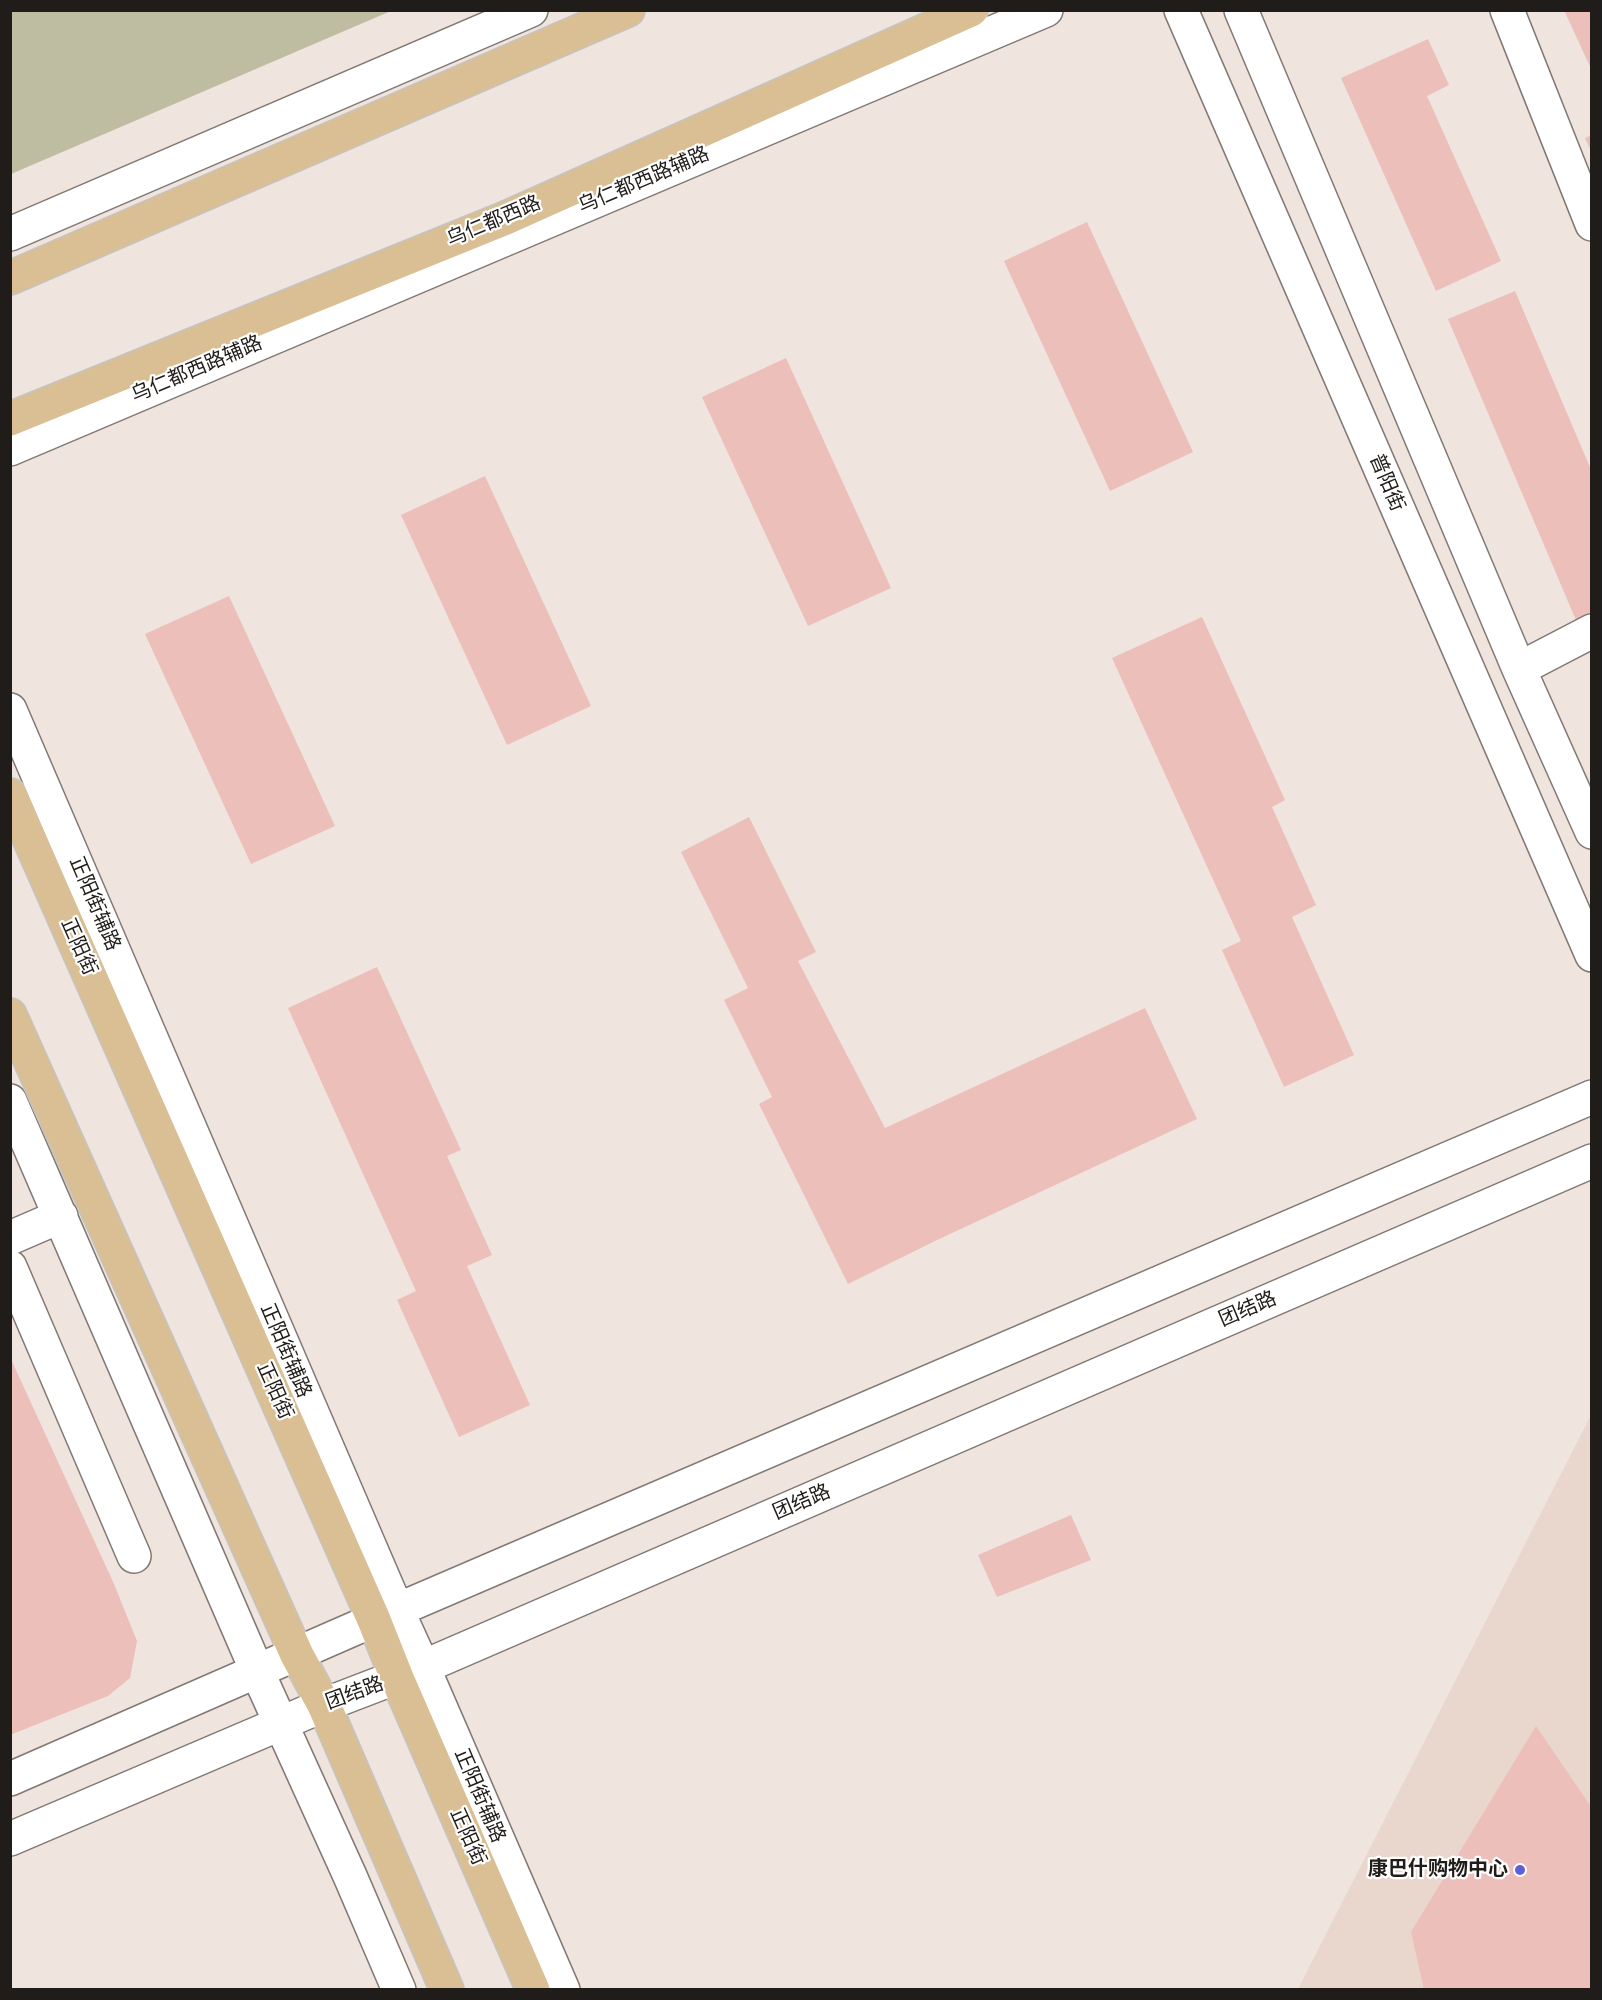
<!DOCTYPE html>
<meta charset="utf-8">
<style>
body{margin:0}
#map{position:relative;width:1602px;height:2000px;overflow:hidden;background:#efe4de;font-family:"Sofia Sans Condensed",sans-serif}
canvas{display:block}
.frame{position:absolute;inset:0;border:12px solid #201c1a;pointer-events:none}
</style>
<div id="map">
<canvas width="1602" height="2000"></canvas>
<div class="frame"></div>
</div>
<script>
const context = document.querySelector('canvas').getContext('2d');
context.lineJoin = 'round';
function paint(path, color) { context.fillStyle = color; context.fill(path, 'evenodd'); }
const poly = rows => new Path2D(rows.map(r => 'M' + r).join(''));
function stroke(path, color, width, dash) { context.strokeStyle = color; context.lineWidth = width; context.lineCap = dash ? 'butt' : 'round'; context.setLineDash(dash || []); context.stroke(path); }
function drawText(font, color, halo, rows, align = 'center') {
  context.font = font + ' "Sofia Sans Condensed","Noto Sans SC",sans-serif'; context.lineWidth = 4.5; context.setLineDash([]); context.textBaseline = 'middle'; context.strokeStyle = halo; context.fillStyle = color; for (const [text, x, y, turn = 0] of rows) {
    context.save(); context.translate(x, y); context.rotate((+turn || 0) * Math.PI / 180); context.textAlign = isNaN(turn) ? turn : align; if (halo) context.strokeText(text, 0, 0); context.fillText(text, 0, 0); context.restore();
  }
}
const built = poly([
 [1591,1415,1591,1989,1298,1989]
]);
const green = poly([
 [11,10,391,10,391,11,11,174]
]);
const building = poly([
 [1564,10,1592,10,1592,71],
 [1428,39,1449,85,1427,96,1501,261,1436,291,1341,78],
 [1592,135,1592,153,1585,138],
 [1087,222,1193,452,1110,491,1004,261],
 [1515,291,1592,472,1592,620,1578,625,1448,319],
 [786,358,891,588,808,626,702,397],
 [485,476,591,706,507,745,401,515],
 [229,596,335,826,251,864,145,634],
 [1202,617,1285,800,1272,807,1316,905,1292,917,1354,1055,1284,1087,1222,950,1241,941,1112,658],
 [749,817,816,952,798,961,885,1128,1145,1008,1197,1119,937,1240,848,1284,759,1104,772,1097,724,1000,748,988,681,852],
 [377,967,461,1150,447,1156,492,1255,467,1266,530,1405,459,1437,397,1300,416,1291,288,1008],
 [10,1357,114,1584,137,1641,130,1678,108,1696,10,1735],
 [1071,1515,1091,1560,997,1597,978,1555],
 [1536,1726,1592,1808,1592,1990,1424,1990,1411,1932]
]);
const minor = poly([
 [1181,10,1592,955],
 [1241,10,1519,669,1592,832],
 [1507,10,1592,224],
 [10,234,531,10],
 [10,449,1046,10],
 [1519,669,1592,631],
 [10,710,397,1610,423,1667,563,1990],
 [10,1101,257,1671,350,1876,399,1990],
 [10,1238,61,1216],
 [10,1267,134,1556],
 [10,1779,374,1620,1592,1097],
 [10,1839,324,1705,423,1667,1592,1161]
]);
const major = poly([
 [10,278,628,10],
 [10,419,506,218,971,10],
 [10,795,374,1620,397,1678,533,1990],
 [10,1015,297,1655,324,1705,447,1990]
]);
const markers = [
 [1520,1870,6,"#5f60d8"]
];
const streetNames = [
 ["乌仁都西路辅路",644,181,-23],
 ["乌仁都西路",494,222,-23],
 ["乌仁都西路辅路",197,370,-23],
 ["普阳街",1386,483,67],
 ["正阳街辅路",94,904,67],
 ["正阳街",78,947,66],
 ["团结路",1248,1310,-23],
 ["正阳街辅路",285,1351,67],
 ["正阳街",274,1391,66],
 ["团结路",802,1503,-23],
 ["团结路",355,1694,-20],
 ["正阳街辅路",479,1796,67],
 ["正阳街",467,1837,66]
];
const poiNames = [
 ["康巴什购物中心",1508,1870]
];
paint(built, '#e9d7cd');
paint(green, '#bebda2');
paint(building, '#ecbfbb');
stroke(minor, '#817873', 36);
stroke(major, '#c5c4c3', 36);
stroke(minor, '#fff', 33);
stroke(major, '#d9bf93', 33);
for (const [x, y, r, color] of markers) { const dot = new Path2D(); dot.arc(x, y, r, 0, 2 * Math.PI); context.fillStyle = color; context.fill(dot); stroke(dot, '#fff', 2); }
drawText('20px', '#201c1a', '#fff', streetNames);
drawText('bold 20px', '#201c1a', '#fff', poiNames, 'right');
</script>
